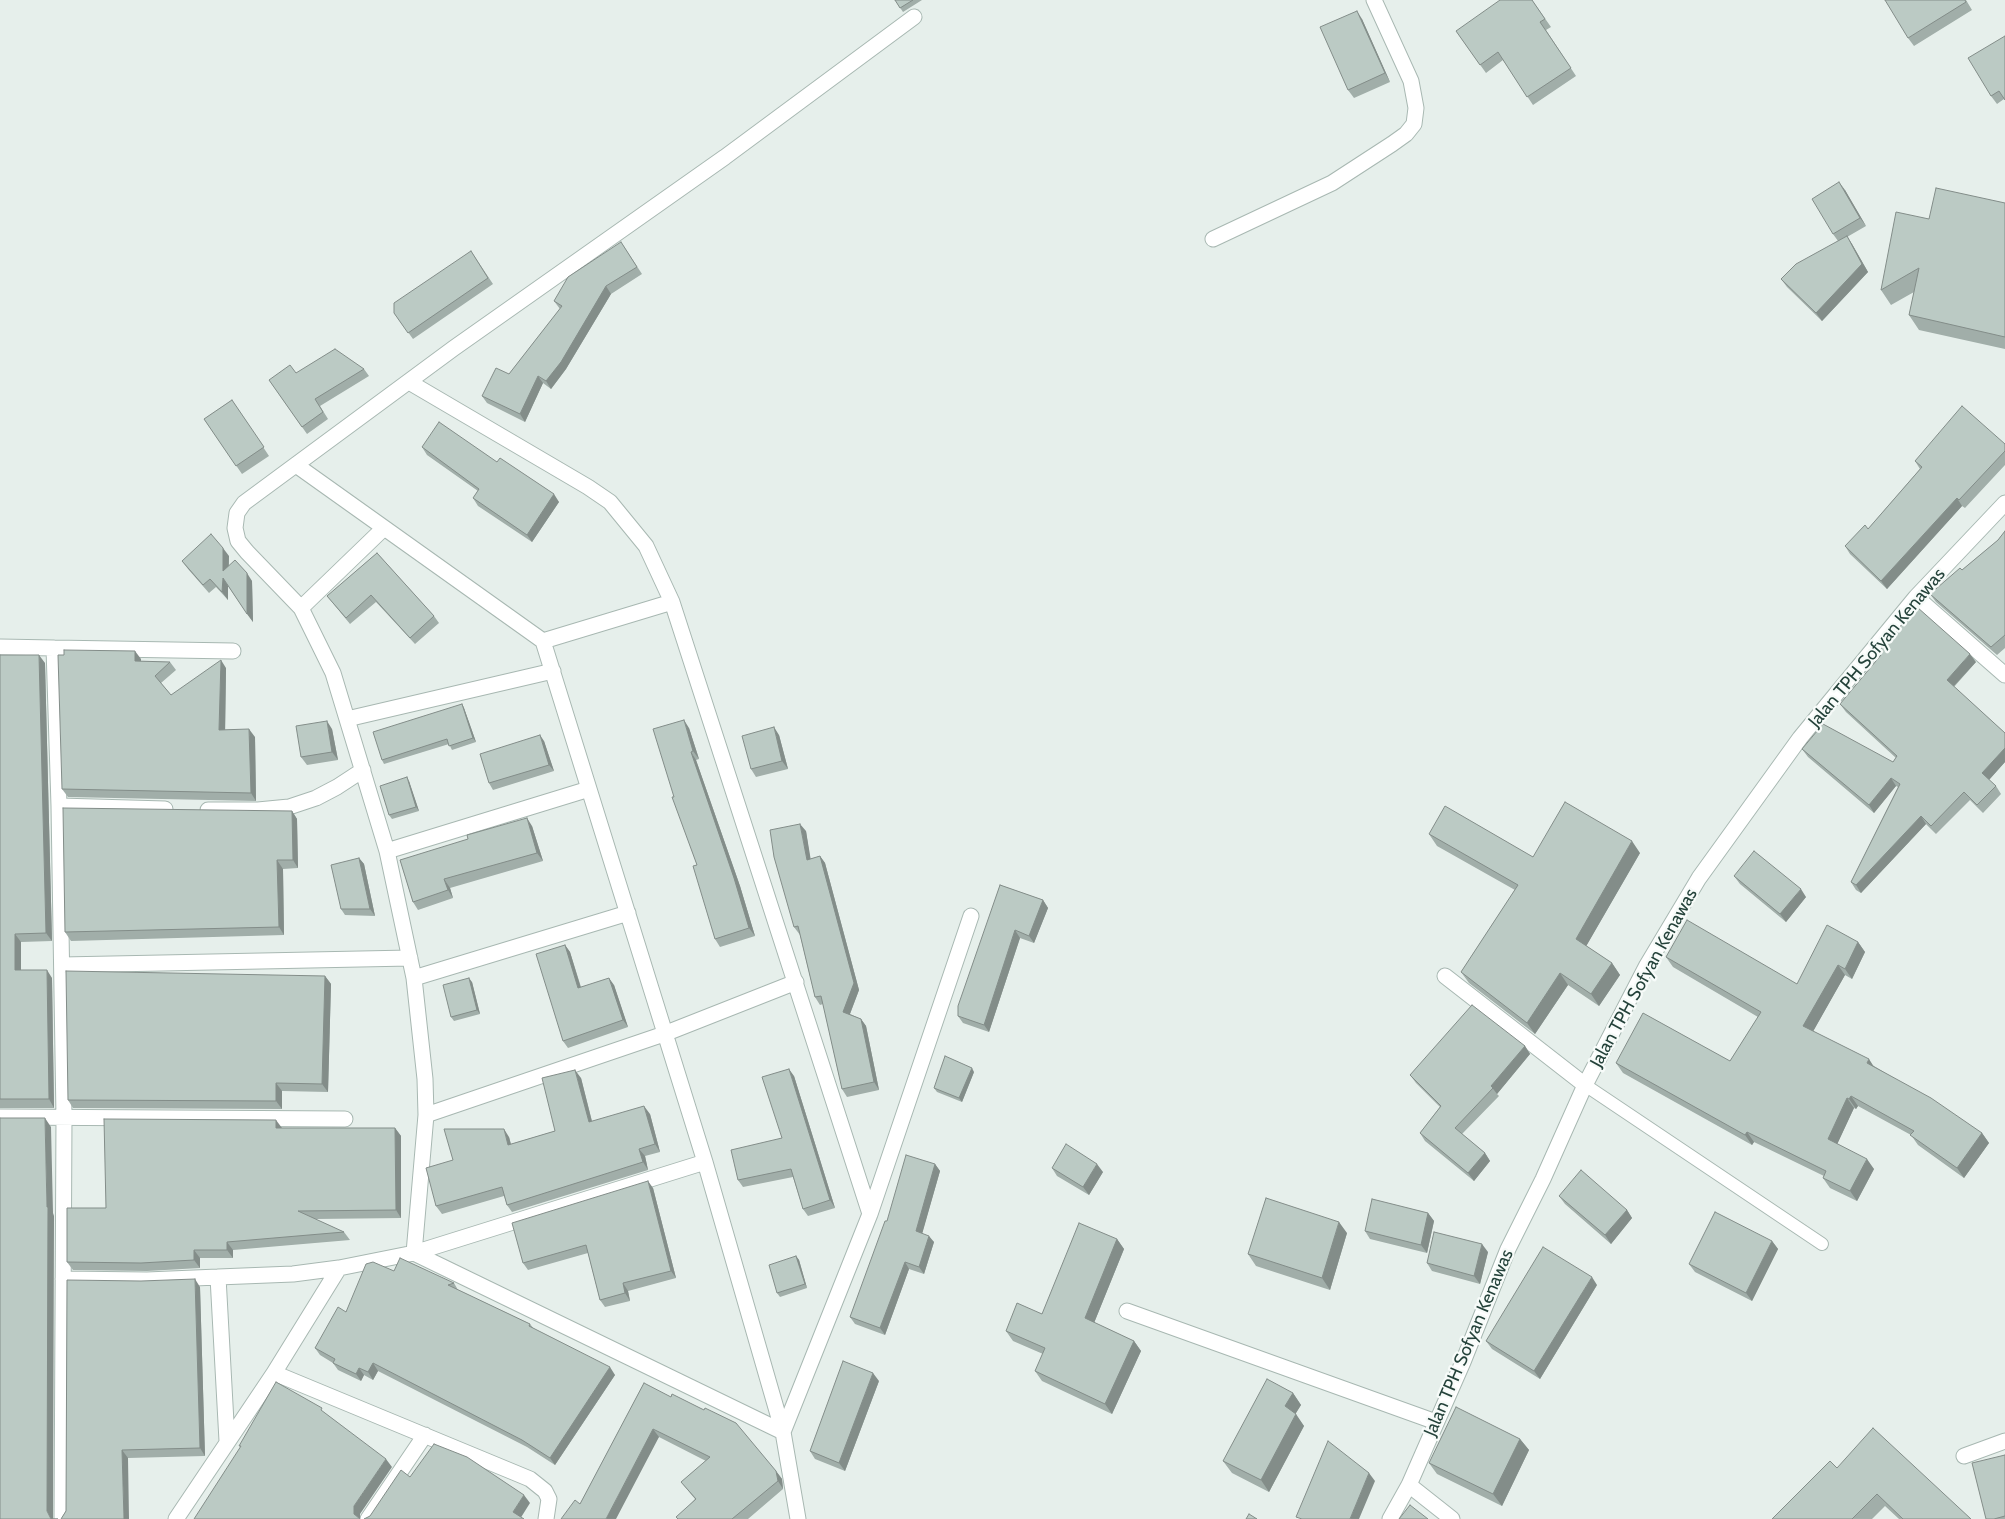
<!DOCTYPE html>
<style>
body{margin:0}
canvas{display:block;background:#e6efeb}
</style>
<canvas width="2005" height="1519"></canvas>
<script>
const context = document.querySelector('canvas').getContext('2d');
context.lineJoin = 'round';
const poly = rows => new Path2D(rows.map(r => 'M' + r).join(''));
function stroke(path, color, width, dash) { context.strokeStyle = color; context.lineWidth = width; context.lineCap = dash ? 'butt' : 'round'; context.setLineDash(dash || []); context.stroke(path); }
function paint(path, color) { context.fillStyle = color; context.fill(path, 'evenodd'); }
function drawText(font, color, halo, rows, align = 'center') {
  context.font = font + ' Cabin,sans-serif'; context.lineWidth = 4.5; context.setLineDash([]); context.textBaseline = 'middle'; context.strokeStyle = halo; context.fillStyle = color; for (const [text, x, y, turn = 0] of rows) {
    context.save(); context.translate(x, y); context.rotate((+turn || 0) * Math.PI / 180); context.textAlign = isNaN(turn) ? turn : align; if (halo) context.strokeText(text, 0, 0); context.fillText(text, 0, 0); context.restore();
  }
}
const lane = poly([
 [1585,1085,1822,1244]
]);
const street = poly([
 [914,17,725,157,454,348,244,503,237,513,235,528,238,541,247,552,301,608,333,673,387,851,414,978,425,1079,426,1115,414,1253,783,1432,870,1214,971,916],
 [1213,239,1332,183,1392,144,1406,134,1414,124,1416,108,1411,81,1374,0],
 [409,382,588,487,610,502,646,546,672,602],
 [296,465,543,641,705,1162,783,1432,798,1519],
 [1916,597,2005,675],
 [301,608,384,528],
 [543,641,672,602,870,1214],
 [0,647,54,648,59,806,64,1117,62,1519],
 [54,648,233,651],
 [347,719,553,671],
 [59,806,165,809],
 [208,810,258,810,289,807,316,798,337,787,363,770],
 [387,851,589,789],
 [62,965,410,958],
 [1445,976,1585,1085],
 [414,978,628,913],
 [426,1115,664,1034,796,982],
 [0,1117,345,1119],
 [218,1277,227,1441],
 [63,1279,147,1280,218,1277,293,1274,339,1268,414,1253,705,1162],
 [1127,1311,1436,1422],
 [274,1373,339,1268],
 [1964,1456,2005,1441],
 [1409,1485,1452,1519],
 [176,1519,274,1373,530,1479,545,1491,549,1499,546,1519],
 [368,1519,425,1435],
 [1390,1519,1409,1485,1463,1362,1508,1249,1543,1179,1585,1085,1647,965,1699,878,1800,738,1916,597,2005,503]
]);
const wall = poly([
 [895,0,922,0,903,12],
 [1532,0,1551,27,1546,30,1576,76,1533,105,1503,60,1486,73,1456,31],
 [1966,0,1972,10,1914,46,1908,38],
 [1362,19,1390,82,1354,98,1348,90],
 [2005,36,2004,99,1997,104,1991,96],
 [1845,190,1866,226,1847,237,1852,244,1868,272,1822,321,1787,287,1781,279,1838,241,1833,234],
 [2005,203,2005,349,1919,330,1909,315,1914,292,1891,305,1881,290,1929,219],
 [621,242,642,274,611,294,566,369,551,389,543,383,525,422,487,403,482,396,509,374,560,309,554,301],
 [471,251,493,284,413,339,394,313],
 [364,369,369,376,320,406,328,419,307,434,269,380,296,373],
 [232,400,269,456,242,474,204,419],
 [2005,444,2005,465,1965,508,1962,506,1887,589,1850,554,1845,546,1868,529,1920,469,1915,461],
 [422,447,497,462,559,502,532,542,478,506,473,498,478,491,427,455],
 [2005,531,2005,648,1997,655,1936,602,1930,594,1962,570,1998,540],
 [377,553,434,616,439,623,415,644,376,602,350,624,327,596],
 [229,556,229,565,252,581,253,622,228,586,228,600,216,587,209,593,188,569,182,561],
 [1878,652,1976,662,1954,687,2005,733,2005,762,1989,780,1996,786,2001,794,1983,813,1970,800,1936,834,1926,824,1861,893,1856,890,1851,882,1898,787,1896,786,1874,813,1808,757,1802,749,1893,762,1896,758,1846,712,1840,704,1881,656],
 [0,655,45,663,52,941,21,942,21,970,52,978,54,1108,0,1108],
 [141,659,141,661,170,662,176,670,161,683,171,695,226,668,225,730,255,737,256,801,68,797,62,789],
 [462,704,464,708,476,742,452,750,449,744,384,764,382,760],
 [689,728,699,759,696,760,740,886,755,936,720,947,715,939,697,865,674,797],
 [332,729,338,760,307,765,301,757],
 [779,735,788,769,756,777,751,769],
 [544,741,554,771,493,790,489,783],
 [409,781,419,811,392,819,389,815],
 [292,811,297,819,298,868,283,869,284,935,71,941,65,932],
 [532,826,543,861,450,888,453,898,418,910,413,902,400,860],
 [806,831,810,859,820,856,825,863,859,990,850,1014,861,1019,866,1026,879,1090,847,1097,842,1089,823,1004,820,1005,815,997,800,935,794,927],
 [1429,834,1533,857,1640,853,1586,946,1612,963,1620,975,1599,1006,1568,985,1535,1034,1469,983,1461,972,1515,890,1437,846],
 [359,858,364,864,375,916,345,915,341,909],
 [1734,876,1806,897,1786,922,1740,884],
 [1000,885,1043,900,1048,908,1034,943,1020,938,989,1032,963,1023,958,1016],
 [1858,942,1865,952,1852,979,1845,975,1813,1031,1874,1066,1982,1133,1989,1143,1964,1178,1918,1145,1911,1135,1858,1106,1856,1109,1854,1108,1837,1144,1874,1169,1857,1201,1830,1188,1823,1178,1824,1176,1754,1142,1752,1145,1623,1073,1616,1063,1730,1061,1758,1017,1673,967,1666,957,1797,984],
 [565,945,570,952,581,987,614,985,628,1027,568,1048,563,1041],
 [325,976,331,984,328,1092,282,1091,282,1109,73,1108,68,1100],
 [472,982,480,1014,454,1021,451,1017],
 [1525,1046,1530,1054,1497,1094,1499,1096,1462,1134,1485,1153,1490,1161,1474,1181,1425,1141,1420,1133,1440,1107,1416,1083,1410,1075],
 [974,1072,962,1102,937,1092,934,1088],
 [794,1076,835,1208,808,1216,803,1209,793,1177,743,1187,738,1180,782,1138],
 [581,1078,592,1121,650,1114,660,1152,645,1156,648,1170,512,1212,507,1205,504,1196,442,1214,436,1206,453,1160,509,1137,511,1144,555,1131],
 [282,1128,395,1128,401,1136,401,1218,315,1219,344,1232,350,1240,233,1250,233,1258,200,1258,200,1268,147,1271,73,1270,67,1262,106,1208],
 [935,1164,940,1171,922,1233,934,1242,924,1274,909,1269,885,1335,855,1324,850,1317,887,1221],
 [1052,1168,1103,1172,1089,1195,1057,1176],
 [653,1188,676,1278,628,1291,630,1301,605,1307,600,1300,588,1253,528,1270,523,1263],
 [1559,1196,1627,1210,1632,1218,1611,1244,1565,1204],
 [1428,1213,1434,1221,1427,1253,1370,1239,1365,1231],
 [1347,1233,1330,1290,1256,1266,1248,1254],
 [1117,1239,1124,1249,1094,1323,1134,1341,1141,1351,1112,1414,1042,1381,1035,1371,1043,1354,1013,1341,1006,1331,1042,1314],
 [1772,1241,1778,1249,1752,1301,1695,1272,1689,1264],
 [1488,1252,1480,1284,1432,1271,1427,1263],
 [796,1256,799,1260,807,1288,780,1297,777,1293],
 [394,1271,454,1283,458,1290,530,1324,534,1329,615,1375,555,1465,527,1447,378,1371,373,1380,364,1375,361,1381,338,1370,333,1363,320,1355,315,1348,346,1312],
 [1597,1285,1540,1379,1492,1349,1486,1341],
 [200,1287,205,1456,128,1458,61,1519],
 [879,1381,845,1471,815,1459,810,1451],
 [644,1383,776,1471,782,1479,783,1489,748,1519,677,1519,695,1499,681,1482,706,1461,659,1437,580,1504],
 [1293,1393,1301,1405,1295,1414,1304,1426,1269,1492,1232,1473,1223,1461],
 [1520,1439,1529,1450,1502,1506,1437,1474,1429,1463],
 [2005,1455,2005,1519,1986,1519],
 [1837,1468,1971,1519,1899,1519,1885,1506,1872,1519,1772,1519]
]);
const shadedWall = poly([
 [1357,11,1362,19,1390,82,1385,73],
 [1839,182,1845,190,1866,226,1860,218],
 [1847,236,1852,244,1868,272,1822,321,1816,313],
 [606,286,611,294,566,369,551,389,546,381],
 [538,376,543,383,525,422,520,414],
 [554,494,559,502,532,542,527,535],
 [1957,498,1962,506,1887,589,1881,581],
 [223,548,229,556,228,579,223,571],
 [247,573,252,581,253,622,247,614],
 [223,578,228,586,228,600,222,592],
 [135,651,141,659,141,669,135,661],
 [1970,654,1976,662,1952,688,1947,680],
 [39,655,45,663,52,941,46,933],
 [221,660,226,668,225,738,219,730],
 [462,704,464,708,476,742,473,738],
 [684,720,689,728,699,759,693,751],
 [327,721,332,729,338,760,332,752],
 [774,727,779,735,788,769,782,761],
 [249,729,255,737,256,801,251,793],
 [540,735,544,741,554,771,549,765],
 [2005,748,2005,762,1988,781,1982,773],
 [691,752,696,760,740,886,755,936,749,928],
 [407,777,409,781,419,811,416,807],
 [1891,778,1896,786,1874,813,1869,805],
 [292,811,297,819,298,868,293,860],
 [1921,816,1926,824,1861,893,1856,885],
 [527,818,532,826,543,861,537,853],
 [800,824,806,831,812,867,807,860],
 [1632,841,1640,853,1584,950,1576,939],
 [820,856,825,863,859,990,848,1019,843,1012],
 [359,858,364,864,375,916,370,909],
 [277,860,283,869,284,935,279,927],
 [444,879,450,888,453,898,448,890],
 [1801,889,1806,897,1786,922,1780,914],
 [1043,900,1048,908,1034,943,1029,936],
 [1015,930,1020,938,989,1032,984,1025],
 [15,934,21,942,21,978,15,970],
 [1858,942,1865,952,1852,979,1845,969],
 [565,945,570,952,583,995,578,988],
 [1612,963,1620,975,1599,1006,1591,994],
 [1838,965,1845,975,1810,1037,1803,1026],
 [47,970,52,978,54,1108,49,1099],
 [1560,973,1568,985,1535,1034,1527,1023],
 [325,976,331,984,328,1092,322,1084],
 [469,978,472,982,480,1014,477,1010],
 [609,978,614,985,628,1027,623,1020],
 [861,1019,866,1026,879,1090,874,1082],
 [1525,1046,1530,1054,1497,1094,1491,1086],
 [1869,1059,1876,1070,1867,1063],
 [972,1068,974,1072,962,1102,959,1098],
 [789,1069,794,1076,835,1208,830,1200],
 [575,1070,581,1078,594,1130,589,1122],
 [276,1083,282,1091,282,1109,276,1101],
 [1851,1096,1858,1106,1856,1109,1849,1099],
 [1847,1098,1854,1108,1835,1149,1828,1139],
 [644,1106,650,1114,660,1152,655,1144],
 [45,1118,51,1127,53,1213,54,1216,53,1519,51,1519,47,1511,47,1207],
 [276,1120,282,1128,276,1128],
 [395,1128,401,1136,401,1218,396,1210],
 [504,1129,509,1137,513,1153,508,1145],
 [1747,1132,1754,1142,1752,1145,1745,1135],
 [1982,1133,1989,1143,1964,1178,1957,1168],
 [639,1149,645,1156,648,1170,643,1162],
 [1485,1153,1490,1161,1474,1181,1468,1173],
 [1867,1159,1874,1169,1857,1201,1850,1191],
 [935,1164,940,1171,921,1238,916,1231],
 [1097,1164,1103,1172,1089,1195,1083,1187],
 [648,1181,653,1188,676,1278,671,1271],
 [1627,1210,1632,1218,1611,1244,1605,1235],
 [1428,1213,1434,1221,1427,1253,1421,1245],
 [1339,1222,1347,1233,1330,1290,1322,1278],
 [929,1236,934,1242,924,1274,919,1267],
 [1117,1239,1124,1249,1092,1328,1085,1318],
 [1772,1241,1778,1249,1752,1301,1746,1293],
 [227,1242,233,1250,233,1258,227,1250],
 [1482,1244,1488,1252,1480,1284,1474,1276],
 [194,1250,200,1258,200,1268,194,1260],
 [796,1256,799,1260,807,1288,805,1284],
 [905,1262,909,1269,885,1335,880,1328],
 [1592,1277,1597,1285,1540,1379,1534,1371],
 [195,1279,200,1287,205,1456,200,1448],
 [623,1283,628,1291,630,1301,625,1293],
 [1134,1341,1141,1351,1112,1414,1105,1404],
 [373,1363,378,1371,373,1380,368,1372],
 [610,1367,615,1375,555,1465,550,1458],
 [359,1368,364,1375,361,1381,356,1374],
 [873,1373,879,1381,845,1471,839,1463],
 [1293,1393,1301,1405,1293,1418,1285,1406],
 [1296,1414,1304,1426,1269,1492,1261,1480],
 [653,1429,659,1437,616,1519,606,1519],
 [1520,1439,1529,1450,1502,1506,1493,1494],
 [122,1450,128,1458,129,1519,124,1519],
 [386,1459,392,1467,360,1514,360,1519,354,1514,354,1506],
 [776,1471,782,1479,783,1489,778,1481],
 [1369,1473,1375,1481,1359,1519,1350,1519],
 [524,1495,530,1503,520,1519,513,1512]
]);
const building = poly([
 [895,0,913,0,900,8,895,0],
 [1500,0,1532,0,1545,19,1540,22,1571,68,1527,97,1498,52,1480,65,1456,31,1500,0],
 [1885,0,1965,0,1966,2,1908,38,1885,0],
 [1357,11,1385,73,1348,90,1320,27,1357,11],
 [2005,36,2005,100,1999,91,1991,96,1968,58,2005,36],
 [1839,182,1860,218,1833,234,1812,199,1839,182],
 [1936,188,2005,203,2005,337,1909,315,1919,268,1881,290,1896,212,1929,219,1936,188],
 [1847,236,1862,264,1816,313,1781,279,1796,264,1847,236],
 [621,242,637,267,606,286,561,362,546,381,538,376,520,414,482,396,496,368,509,374,562,306,554,301,568,277,621,242],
 [471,251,488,278,408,333,394,313,394,303,471,251],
 [335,349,364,369,315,399,323,412,302,427,269,380,290,365,296,373,335,349],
 [232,400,264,447,236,466,204,419,232,400],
 [1962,406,2005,444,2005,451,1959,500,1957,498,1881,581,1845,546,1865,525,1868,529,1922,467,1915,461,1962,406],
 [439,422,497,462,500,458,554,494,527,535,473,498,479,489,422,447,439,422],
 [2005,531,2005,635,1991,647,1930,594,1960,568,1962,570,1998,540,2005,531],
 [211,534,223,548,223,571,235,560,247,573,247,614,223,578,222,592,210,579,203,585,182,561,211,534],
 [377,553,434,616,410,638,371,595,346,618,327,596,377,553],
 [1917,607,1970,654,1947,680,2005,733,2005,748,1982,773,1996,786,1977,805,1964,792,1931,826,1921,816,1856,885,1851,882,1900,784,1891,778,1869,805,1802,749,1823,724,1893,762,1897,756,1840,704,1881,655,1878,652,1917,607],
 [64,650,135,651,135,661,170,662,155,676,171,695,221,660,219,730,249,729,251,793,62,789,58,655,64,655,64,650],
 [0,655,39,655,46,933,15,934,15,970,47,970,49,1099,0,1099,0,655],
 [462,704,473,738,449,746,447,739,382,760,373,732,462,704],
 [684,720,693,751,691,752,734,878,749,928,715,939,693,866,697,865,672,797,674,797,653,729,684,720],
 [327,721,332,752,301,757,296,726,327,721],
 [774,727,782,761,751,769,742,736,774,727],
 [540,735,549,765,489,783,480,754,540,735],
 [407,777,416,807,389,815,380,786,407,777],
 [1565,802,1632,841,1576,939,1612,963,1591,994,1560,973,1527,1023,1461,972,1518,885,1429,834,1445,806,1533,857,1565,802],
 [63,808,292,811,293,860,277,860,279,927,65,932,63,808],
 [527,818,537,853,444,879,448,890,413,902,400,860,468,839,467,835,527,818],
 [800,824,807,860,820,856,854,983,843,1012,861,1019,874,1082,842,1089,821,996,815,997,798,926,794,927,774,857,770,830,800,824],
 [1754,851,1801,889,1780,914,1734,876,1754,851],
 [359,858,370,909,341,909,331,865,359,858],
 [1000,885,1043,900,1029,936,1015,930,984,1025,958,1016,958,1006,1000,885],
 [1687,920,1797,984,1827,925,1858,942,1845,969,1838,965,1803,1026,1869,1059,1867,1063,1931,1098,1982,1133,1957,1168,1910,1135,1914,1131,1851,1096,1849,1099,1847,1098,1828,1139,1867,1159,1850,1191,1823,1178,1826,1171,1747,1132,1745,1135,1616,1063,1643,1013,1730,1061,1761,1012,1666,957,1687,920],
 [565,945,578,988,609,978,623,1020,563,1041,536,954,565,945],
 [66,971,325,976,322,1084,276,1083,276,1101,68,1100,66,971],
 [469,978,477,1010,451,1017,443,985,469,978],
 [1472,1005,1525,1046,1491,1086,1493,1088,1455,1128,1485,1153,1468,1173,1420,1133,1441,1106,1410,1075,1472,1005],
 [945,1056,972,1068,959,1098,934,1088,945,1056],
 [789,1069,830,1200,803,1209,791,1169,738,1180,731,1150,782,1138,762,1077,789,1069],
 [575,1070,589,1122,644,1106,655,1144,639,1149,643,1162,507,1205,502,1187,436,1206,426,1168,453,1160,444,1129,504,1129,508,1145,555,1131,542,1078,575,1070],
 [0,1118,45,1118,47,1207,48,1207,47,1511,51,1519,58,1519,0,1519,0,1118],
 [104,1119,276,1120,276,1128,395,1128,396,1210,298,1211,344,1232,227,1242,227,1250,194,1250,194,1260,141,1263,67,1262,67,1208,106,1208,104,1119],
 [1066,1144,1097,1164,1083,1187,1052,1168,1066,1144],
 [906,1155,935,1164,916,1231,929,1236,919,1267,905,1262,880,1328,850,1317,885,1221,887,1221,906,1155],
 [1581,1170,1627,1210,1605,1235,1559,1196,1581,1170],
 [648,1181,671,1271,623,1283,625,1293,600,1300,586,1245,523,1263,512,1223,648,1181],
 [1266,1198,1339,1222,1322,1278,1248,1254,1266,1198],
 [1372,1199,1428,1213,1421,1245,1365,1231,1372,1199],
 [1715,1212,1772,1241,1746,1293,1689,1264,1715,1212],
 [1079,1223,1117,1239,1085,1318,1134,1341,1105,1404,1035,1371,1045,1348,1006,1331,1017,1303,1042,1314,1079,1223],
 [1434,1232,1482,1244,1474,1276,1427,1263,1434,1232],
 [1543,1247,1592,1277,1534,1371,1486,1341,1543,1247],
 [796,1256,805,1284,777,1293,769,1265,796,1256],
 [400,1258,454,1283,448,1285,530,1324,529,1326,610,1367,550,1458,522,1440,373,1363,368,1372,359,1368,356,1374,333,1363,335,1359,315,1348,338,1307,346,1312,366,1264,373,1262,394,1271,400,1258],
 [195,1279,200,1448,122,1450,124,1519,61,1519,66,1511,67,1280,141,1281,195,1279],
 [843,1361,873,1373,839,1463,810,1451,843,1361],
 [1267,1379,1293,1393,1285,1406,1296,1414,1261,1480,1223,1461,1267,1379],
 [276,1382,322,1408,321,1410,386,1459,354,1506,354,1514,360,1519,194,1519,241,1446,239,1446,276,1382],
 [644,1383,671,1397,672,1394,704,1410,705,1408,736,1423,776,1471,778,1481,732,1519,678,1519,676,1517,696,1499,681,1482,710,1457,653,1429,606,1519,561,1519,575,1500,580,1504,644,1383],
 [1456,1407,1520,1439,1493,1494,1429,1463,1456,1407],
 [1873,1428,1971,1519,1903,1519,1877,1494,1852,1519,1772,1519,1830,1461,1837,1468,1873,1428],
 [1328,1441,1369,1473,1350,1519,1302,1519,1296,1517,1328,1441],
 [434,1444,467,1457,524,1495,513,1512,524,1519,364,1519,370,1516,401,1470,410,1477,434,1444],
 [2005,1455,2005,1516,1994,1519,1986,1519,1972,1463,2005,1455],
 [1410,1505,1428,1519,1399,1519,1410,1505],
 [1249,1514,1257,1519,1246,1519,1249,1514]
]);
const streetNames = [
 ["Jalan TPH Sofyan Kenawas",1877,648,-50],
 ["Jalan TPH Sofyan Kenawas",1644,978,-61],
 ["Jalan TPH Sofyan Kenawas",1469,1343,-67]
];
stroke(lane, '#a8b8b2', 14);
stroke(street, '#a8b8b2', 17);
stroke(lane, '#fff', 12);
stroke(street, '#fff', 15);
paint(wall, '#a1aea9');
paint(shadedWall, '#838d89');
paint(building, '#bbcac4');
stroke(building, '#838d89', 1);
drawText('18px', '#24423a', '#f7fbf9', streetNames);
</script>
